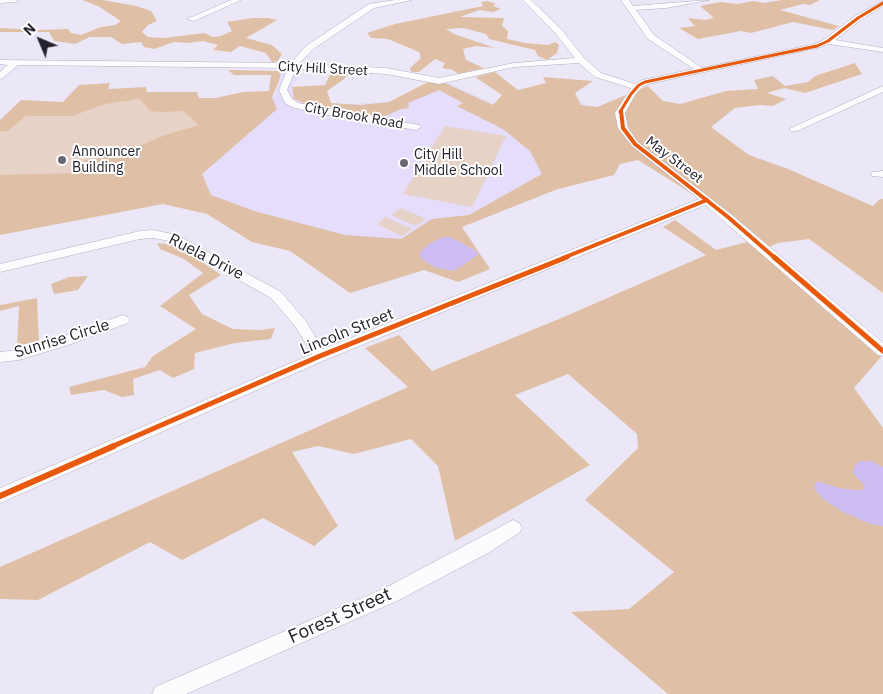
<!DOCTYPE html>
<style>
body{margin:0}
#map{position:relative;width:883px;height:694px;overflow:hidden;background:#ece7f7;font-family:"IBM Plex Sans",sans-serif}
canvas{display:block}
.north{position:absolute;left:15px;top:15px;width:50px;height:50px;-webkit-text-stroke:4px #fff;paint-order:stroke;rotate:315deg;font-size:14px;font-weight:700;line-height:20px;text-align:center;color:#24202d}
.north::after{content:'';display:block;margin:auto;width:18px;height:22px;background:#24202d;clip-path:polygon(50% 0,100% 100%,50% 72%,0 100%)}
</style>
<div id="map">
<canvas width="883" height="694"></canvas>
<div class="north">N</div>
</div>
<script>
const context = document.querySelector('canvas').getContext('2d');
context.lineJoin = 'round';
function paint(path, color) { context.fillStyle = color; context.fill(path, 'evenodd'); }
const poly = rows => new Path2D(rows.map(r => 'M' + r).join(''));
function stroke(path, color, width, dash) { context.strokeStyle = color; context.lineWidth = width; context.lineCap = dash ? 'butt' : 'round'; context.setLineDash(dash || []); context.stroke(path); }
function drawText(font, color, halo, rows, align = 'center') {
  context.font = font + ' "IBM Plex Sans",sans-serif'; context.lineWidth = 4; context.setLineDash([]); context.textBaseline = 'middle'; context.strokeStyle = halo; context.fillStyle = color; for (const [text, x, y, turn = 0] of rows) {
    context.save(); context.translate(x, y); context.rotate((+turn || 0) * Math.PI / 180); context.textAlign = isNaN(turn) ? turn : align; if (halo) context.strokeText(text, 0, 0); context.fillText(text, 0, 0); context.restore();
  }
}
const built = poly([
 [282,69,301,70,291,90,324,91,327,106,377,102,383,106,428,83,447,82,496,105,570,95,612,119,624,142,377,261,246,233,190,184,202,99,275,96]
]);
const green = poly([
 [151,94,200,113,200,127,120,156,76,165,72,173,0,176,0,124,8,115],
 [445,126,506,136,472,207,403,194],
 [401,208,426,219,416,226,391,215],
 [386,217,412,229,402,236,377,224]
]);
const forest = poly([
 [82,0,103,0,136,6,151,11,157,21,148,25,142,32,148,37,164,38,205,33,212,37,221,36,232,31,227,22,252,18,268,18,277,20,246,38,272,45,282,54,278,61,272,62,266,53,240,46,231,52,213,50,218,45,203,41,188,43,174,42,154,49,144,47,141,42,122,44,111,37,90,37,75,44,54,41,49,32,0,32,0,28,36,30,68,29,71,33,81,35,101,27,115,25,121,21,98,6],
 [782,0,828,0,820,0,810,5,803,4,780,10,839,26,833,30,793,22,751,33,741,31,698,39,679,28,695,26,688,18,705,20,714,18,700,6,721,2,738,4,753,1,764,3],
 [488,1,496,4,493,6,501,9,493,12,479,10,460,17,504,18,502,26,508,31,507,39,525,43,548,45,555,42,559,45,557,53,547,60,538,56,535,50,489,39,486,34,463,28,446,29,454,34,495,48,476,46,463,49,466,60,484,68,458,74,453,70,442,68,445,63,435,59,419,72,411,72,410,68,421,58,419,52,388,39,371,38,367,33,395,24,483,6,481,2],
 [855,63,862,74,805,93,784,88,767,93,786,99,773,106,760,105,735,108,711,127,749,155,788,169,873,206,880,199,883,199,883,293,809,239,778,243,760,251,881,357,854,388,883,428,883,694,668,694,571,612,629,609,674,572,585,500,638,448,637,434,568,374,515,395,590,465,455,541,438,466,411,439,354,454,318,446,292,452,338,526,314,546,263,518,182,560,150,542,38,600,0,599,0,567,408,387,365,348,399,335,432,371,559,319,706,255,663,227,675,220,716,250,747,242,694,195,638,160,620,164,614,175,558,189,462,227,490,269,458,282,424,270,350,293,290,251,252,242,207,214,163,204,0,235,0,175,72,173,76,165,86,160,119,155,165,135,199,125,183,111,160,112,150,111,140,99,105,104,72,116,26,116,8,131,0,131,0,120,21,100,63,102,79,85,110,83,108,89,146,87,147,92,197,92,199,98,216,98,243,92,269,91,271,75,234,75,228,70,281,71,279,81,272,97,277,109,202,174,211,195,254,211,345,235,401,239,432,219,469,215,542,174,530,151,503,129,457,106,463,103,439,90,408,103,409,108,401,109,386,116,374,117,308,105,294,99,292,87,325,85,332,71,351,72,344,79,327,91,331,103,360,105,389,102,428,82,445,83,493,105,502,95,475,77,495,72,518,90,546,83,543,77,593,81,575,93,581,105,597,107,648,86,663,101,680,104,726,91,758,89,754,80,773,76,785,86,808,82,815,76],
 [157,243,178,245,221,275,189,295,202,314,233,329,261,330,275,328,271,339,235,343,195,353,194,369,173,378,160,370,133,379,134,395,122,397,104,390,71,395,69,387,145,367,153,356,196,329,160,306,203,273,184,259,160,249],
 [88,276,78,290,54,294,51,284,69,277],
 [37,298,39,341,17,346,19,306,0,311,0,305]
]);
const water = poly([
 [444,237,450,237,458,241,476,251,478,255,454,271,437,268,424,261,419,255,421,251,430,243],
 [859,461,872,461,883,467,883,526,870,524,843,512,823,499,814,488,816,482,820,482,839,488,854,490,862,490,865,488,863,484,853,473,853,469]
]);
const minor = poly([
 [0,0,19,0,15,2,0,3,0,0],
 [231,0,241,0,194,21,187,19,231,0],
 [395,0,412,0,374,8,312,50,299,64,386,68,439,78,514,63,575,58,556,34,523,0,531,0,562,30,584,58,601,73,635,84,642,80,694,69,648,39,621,0,629,0,633,6,709,0,666,8,636,10,654,35,702,68,815,44,825,39,855,16,883,1,883,6,861,20,835,40,883,48,883,52,829,44,817,48,648,84,642,87,635,95,625,113,628,128,638,142,732,215,883,343,883,356,878,355,705,205,325,360,0,503,0,488,312,354,295,326,271,298,169,241,153,238,140,239,0,272,0,264,140,231,153,230,177,235,281,292,305,320,323,349,699,199,632,146,618,128,615,113,631,88,595,77,579,63,514,67,439,84,386,74,296,69,287,90,292,99,298,103,419,125,421,127,416,130,315,113,292,107,285,103,279,90,288,68,18,65,0,80,0,72,8,65,0,64,0,60,291,63,306,46,369,4,395,0],
 [883,86,883,92,797,131,791,131,789,129,883,86],
 [883,171,883,177,872,176,871,174,872,172,883,171],
 [123,315,128,317,130,320,128,323,68,345,19,360,0,362,0,352,19,350,58,338,123,315],
 [513,520,519,523,522,528,519,533,488,553,399,600,186,694,152,694,155,687,385,588,513,520]
]);
const cyclewayFar3 = poly([
 [620,112,631,94,639,85,645,82,817,46,828,41,858,18,883,3]
]);
const cyclewayFar2 = poly([
 [621,111,623,128,635,144,728,217,775,258],
 [563,258,707,200]
]);
const cyclewayFar1 = poly([
 [774,257,883,351],
 [111,447,320,356,567,257]
]);
const cycleway = poly([
 [0,496,114,446]
]);
const markers = [
 [62,160,5,"#6a6674"],
 [404,163,5,"#6a6674"]
];
const farStreetnames = [
 ["City Hill Street",323,69,3],
 ["City Brook Road",354,116,10],
 ["May Street",674,160,37]
];
const farPoinames = [
 ["Announcer",72,152],
 ["Building",72,168],
 ["City Hill",414,155],
 ["Middle School",414,171]
];
const streetNames = [
 ["Ruela Drive",206,257,27],
 ["Lincoln Street",347,332,-22],
 ["Sunrise Circle",62,339,-17]
];
const nearStreetnames = [
 ["Forest Street",340,616,-24]
];
paint(built, '#e5ddfb');
paint(green, '#e6d2c6');
paint(forest, '#dfc0a6');
paint(water, '#cdbdf2');
stroke(minor, '#b3aebc', 1);
paint(minor, '#fcfbfe');
stroke(cyclewayFar3, '#e8590c', 3);
stroke(cyclewayFar2, '#e8590c', 4);
stroke(cyclewayFar1, '#e8590c', 5);
stroke(cycleway, '#e8590c', 6);
for (const [x, y, r, color] of markers) { const dot = new Path2D(); dot.arc(x, y, r, 0, 2 * Math.PI); context.fillStyle = color; context.fill(dot); stroke(dot, '#fff', 2); }
drawText('14px', '#24202d', '#fff', farStreetnames);
drawText('14px', '#24202d', '#fff', farPoinames, 'left');
drawText('16px', '#24202d', '#fff', streetNames);
drawText('19px', '#24202d', '#fff', nearStreetnames);
</script>
